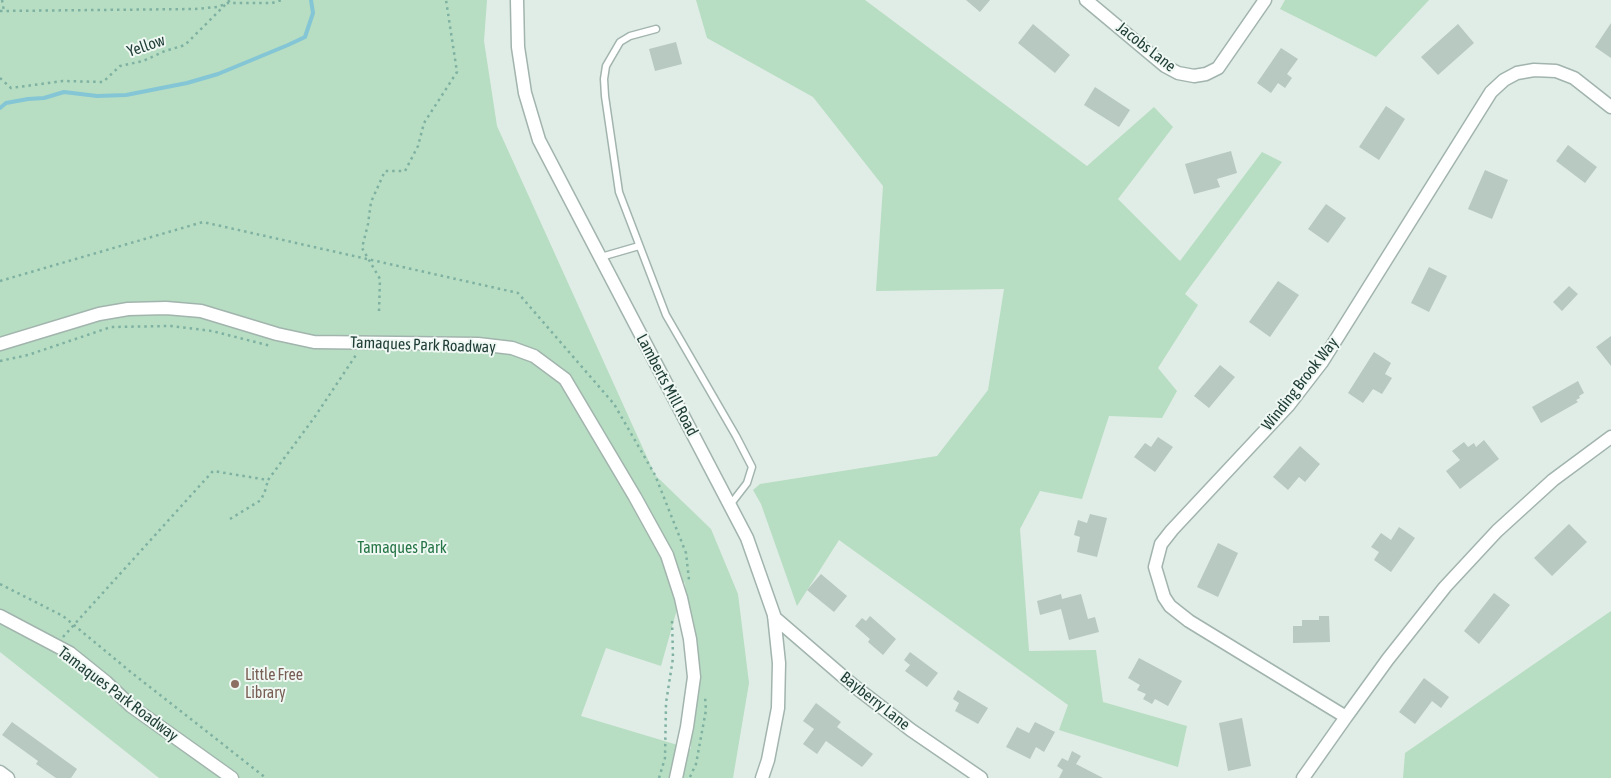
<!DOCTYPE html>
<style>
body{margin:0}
canvas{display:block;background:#e0ece6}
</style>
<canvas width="1611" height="778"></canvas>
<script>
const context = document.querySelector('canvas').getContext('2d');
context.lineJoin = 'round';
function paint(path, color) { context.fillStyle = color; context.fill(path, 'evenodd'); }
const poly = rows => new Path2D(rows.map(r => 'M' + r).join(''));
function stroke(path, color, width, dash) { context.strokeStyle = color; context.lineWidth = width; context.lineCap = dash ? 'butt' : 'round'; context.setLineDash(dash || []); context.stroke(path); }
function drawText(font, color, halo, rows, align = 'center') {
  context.font = font + ' "Asap Condensed",sans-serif'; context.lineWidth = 4; context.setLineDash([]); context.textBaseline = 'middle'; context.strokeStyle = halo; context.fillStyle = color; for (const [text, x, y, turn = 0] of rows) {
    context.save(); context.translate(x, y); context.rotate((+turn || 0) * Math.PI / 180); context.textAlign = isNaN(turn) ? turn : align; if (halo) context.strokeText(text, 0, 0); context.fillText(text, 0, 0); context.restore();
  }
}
const green = poly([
 [0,0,487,0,484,41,497,126,655,475,711,529,738,594,749,683,733,778,159,778,0,652],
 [685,581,691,749,581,716,606,648,661,666],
 [696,0,865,0,1087,166,1154,107,1173,127,1118,199,1180,261,1262,152,1282,162,1185,294,1198,305,1158,368,1177,391,1162,418,1109,416,1082,499,1040,491,1020,529,1029,651,1096,650,1103,702,1187,726,1178,767,1059,730,1068,705,839,540,797,606,761,504,753,490,760,484,937,456,988,390,1004,289,876,291,883,186,813,97,707,38],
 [1285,0,1429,0,1376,57,1280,9],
 [1611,611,1611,778,1403,778,1405,753]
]);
const stream = poly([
 [0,108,6,103,28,99,44,98,64,92,97,96,126,95,187,83,218,74,288,45,305,37,313,13,311,0]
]);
const building = poly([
 [966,0,990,0,980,12],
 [1611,23,1611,58,1595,47],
 [1033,24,1070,55,1055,73,1018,43],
 [1458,24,1474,43,1438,75,1421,57],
 [676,42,682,64,655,71,649,49],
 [1281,48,1298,59,1287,74,1292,78,1285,88,1278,83,1271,93,1257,83],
 [1095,87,1130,110,1119,127,1084,105],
 [1386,106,1405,119,1379,160,1359,147],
 [1568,145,1597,167,1585,183,1556,161],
 [1231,151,1237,173,1217,179,1220,187,1194,194,1185,164],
 [1485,170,1508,180,1492,219,1468,209],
 [1326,204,1346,218,1328,243,1308,229],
 [1429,267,1447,276,1429,312,1411,303],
 [1278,281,1299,295,1270,337,1249,322],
 [1569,286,1578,294,1562,311,1553,302],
 [1611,336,1611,366,1596,347],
 [1374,352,1391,363,1385,374,1392,378,1382,394,1373,389,1363,403,1348,393],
 [1220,365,1235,377,1209,408,1194,396],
 [1578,381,1584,393,1579,396,1580,398,1576,400,1578,402,1541,423,1532,407],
 [1158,437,1173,447,1155,472,1134,457,1145,443,1151,447],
 [1484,440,1499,459,1460,489,1446,471,1460,460,1452,451,1464,442,1468,447,1474,443,1476,447],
 [1300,446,1320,464,1305,482,1299,477,1288,490,1273,477],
 [1090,514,1107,518,1097,557,1077,552,1080,537,1074,535,1078,520,1087,523],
 [1569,524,1587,542,1552,576,1534,558],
 [1399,527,1415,538,1391,572,1374,560,1379,552,1371,547,1381,533,1391,540],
 [1218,543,1238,553,1218,597,1197,587],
 [821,574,847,596,834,612,807,590],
 [1494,593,1510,605,1479,644,1464,631],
 [1061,594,1062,599,1081,594,1088,619,1095,617,1099,632,1069,640,1061,609,1040,615,1037,601],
 [870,616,896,639,883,655,868,642,870,639,855,626,862,618,866,621],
 [1319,616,1329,616,1330,642,1293,643,1293,626,1302,626,1302,620,1319,620],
 [910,652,938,673,927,687,905,671,910,665,904,660],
 [1139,658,1182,681,1168,706,1155,699,1152,704,1143,699,1146,694,1137,690,1140,685,1128,678],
 [1424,678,1449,697,1441,708,1432,701,1415,724,1399,712],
 [958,690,988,708,978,724,955,711,959,703,953,699],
 [816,703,841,722,837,727,873,754,862,767,826,741,817,754,803,744,814,729,803,721],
 [1242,718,1251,766,1228,771,1219,723],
 [12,722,77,769,71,778,56,778,36,764,38,761,2,735],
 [1035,722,1055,732,1044,752,1036,747,1030,759,1006,747,1017,727,1029,733],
 [1072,751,1081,756,1076,764,1103,778,1059,778,1063,770,1057,766,1062,758,1068,761]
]);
const path = poly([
 [2,0,4,11],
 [0,11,195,9,217,7,228,3,272,3,282,0],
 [0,78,11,88,63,81,103,82,120,66,143,61,165,51,185,45,230,0],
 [0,281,203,222,518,293,614,404,655,475,686,553,689,580],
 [379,311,380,279,362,248,368,224,371,202,385,171,405,171,418,146,424,123,457,72,446,0],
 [0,361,28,355,111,327,171,326,212,331,271,346],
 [230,519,261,500,265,491,268,480],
 [0,584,63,616,132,673,266,778],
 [63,637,213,471,268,480,314,418,356,355],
 [690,777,696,764,706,710,705,697],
 [659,778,665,758,666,703,673,658,672,619]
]);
const service = poly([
 [656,29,630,36,620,42,606,66,604,79,605,96,619,192,666,315,736,436,752,467,747,483,730,505],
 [601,257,639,246]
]);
const minor = poly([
 [517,0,518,47,525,93,539,140,747,538,774,615,779,663,778,708,768,760,762,778],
 [1086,0,1165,66,1178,73,1194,76,1206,74,1218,68,1265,0],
 [1611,107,1574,78,1556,71,1534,70,1517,73,1504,80,1491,92,1322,362,1288,406,1172,530,1161,544,1155,567,1164,597,1170,606,1189,621,1346,717,1388,659,1445,587,1497,531,1553,480,1611,437],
 [0,344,99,314,128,309,166,308,201,311,277,334,314,342,478,344,512,348,534,356,565,379,635,497,667,555,681,598,690,639,694,677,687,727,676,778],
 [0,616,70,653,106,682,131,706,232,778],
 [774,617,854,686,911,730,981,778],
 [0,772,8,778],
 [1303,778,1346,717]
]);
const markers = [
 [235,684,5,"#8d6e63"]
];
const streetNames = [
 ["Yellow",146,46,-19],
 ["Jacobs Lane",1146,47,38],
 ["Tamaques Park Roadway",423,345,2],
 ["Winding Brook Way",1300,384,-52],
 ["Lamberts Mill Road",667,385,62],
 ["Tamaques Park Roadway",118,694,37],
 ["Bayberry Lane",875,701,38]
];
const parkNames = [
 ["Tamaques Park",402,548]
];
const educationNames = [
 ["Little Free",245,675],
 ["Library",245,693]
];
paint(green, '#b7dec2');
stroke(stream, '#84c6d5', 4);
paint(building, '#b8c9c2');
stroke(service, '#a2b4ae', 9);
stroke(minor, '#a2b4ae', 15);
stroke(path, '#7eb1a2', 2.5, [2.5, 4]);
stroke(service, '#fff', 6);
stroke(minor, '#fff', 12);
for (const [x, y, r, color] of markers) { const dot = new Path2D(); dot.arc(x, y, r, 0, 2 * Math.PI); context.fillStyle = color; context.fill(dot); stroke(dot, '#f0f8f4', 2); }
drawText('16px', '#1f3d36', '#f0f8f4', streetNames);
drawText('16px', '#277647', '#f0f8f4', parkNames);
drawText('16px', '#785e54', '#f0f8f4', educationNames, 'left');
</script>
